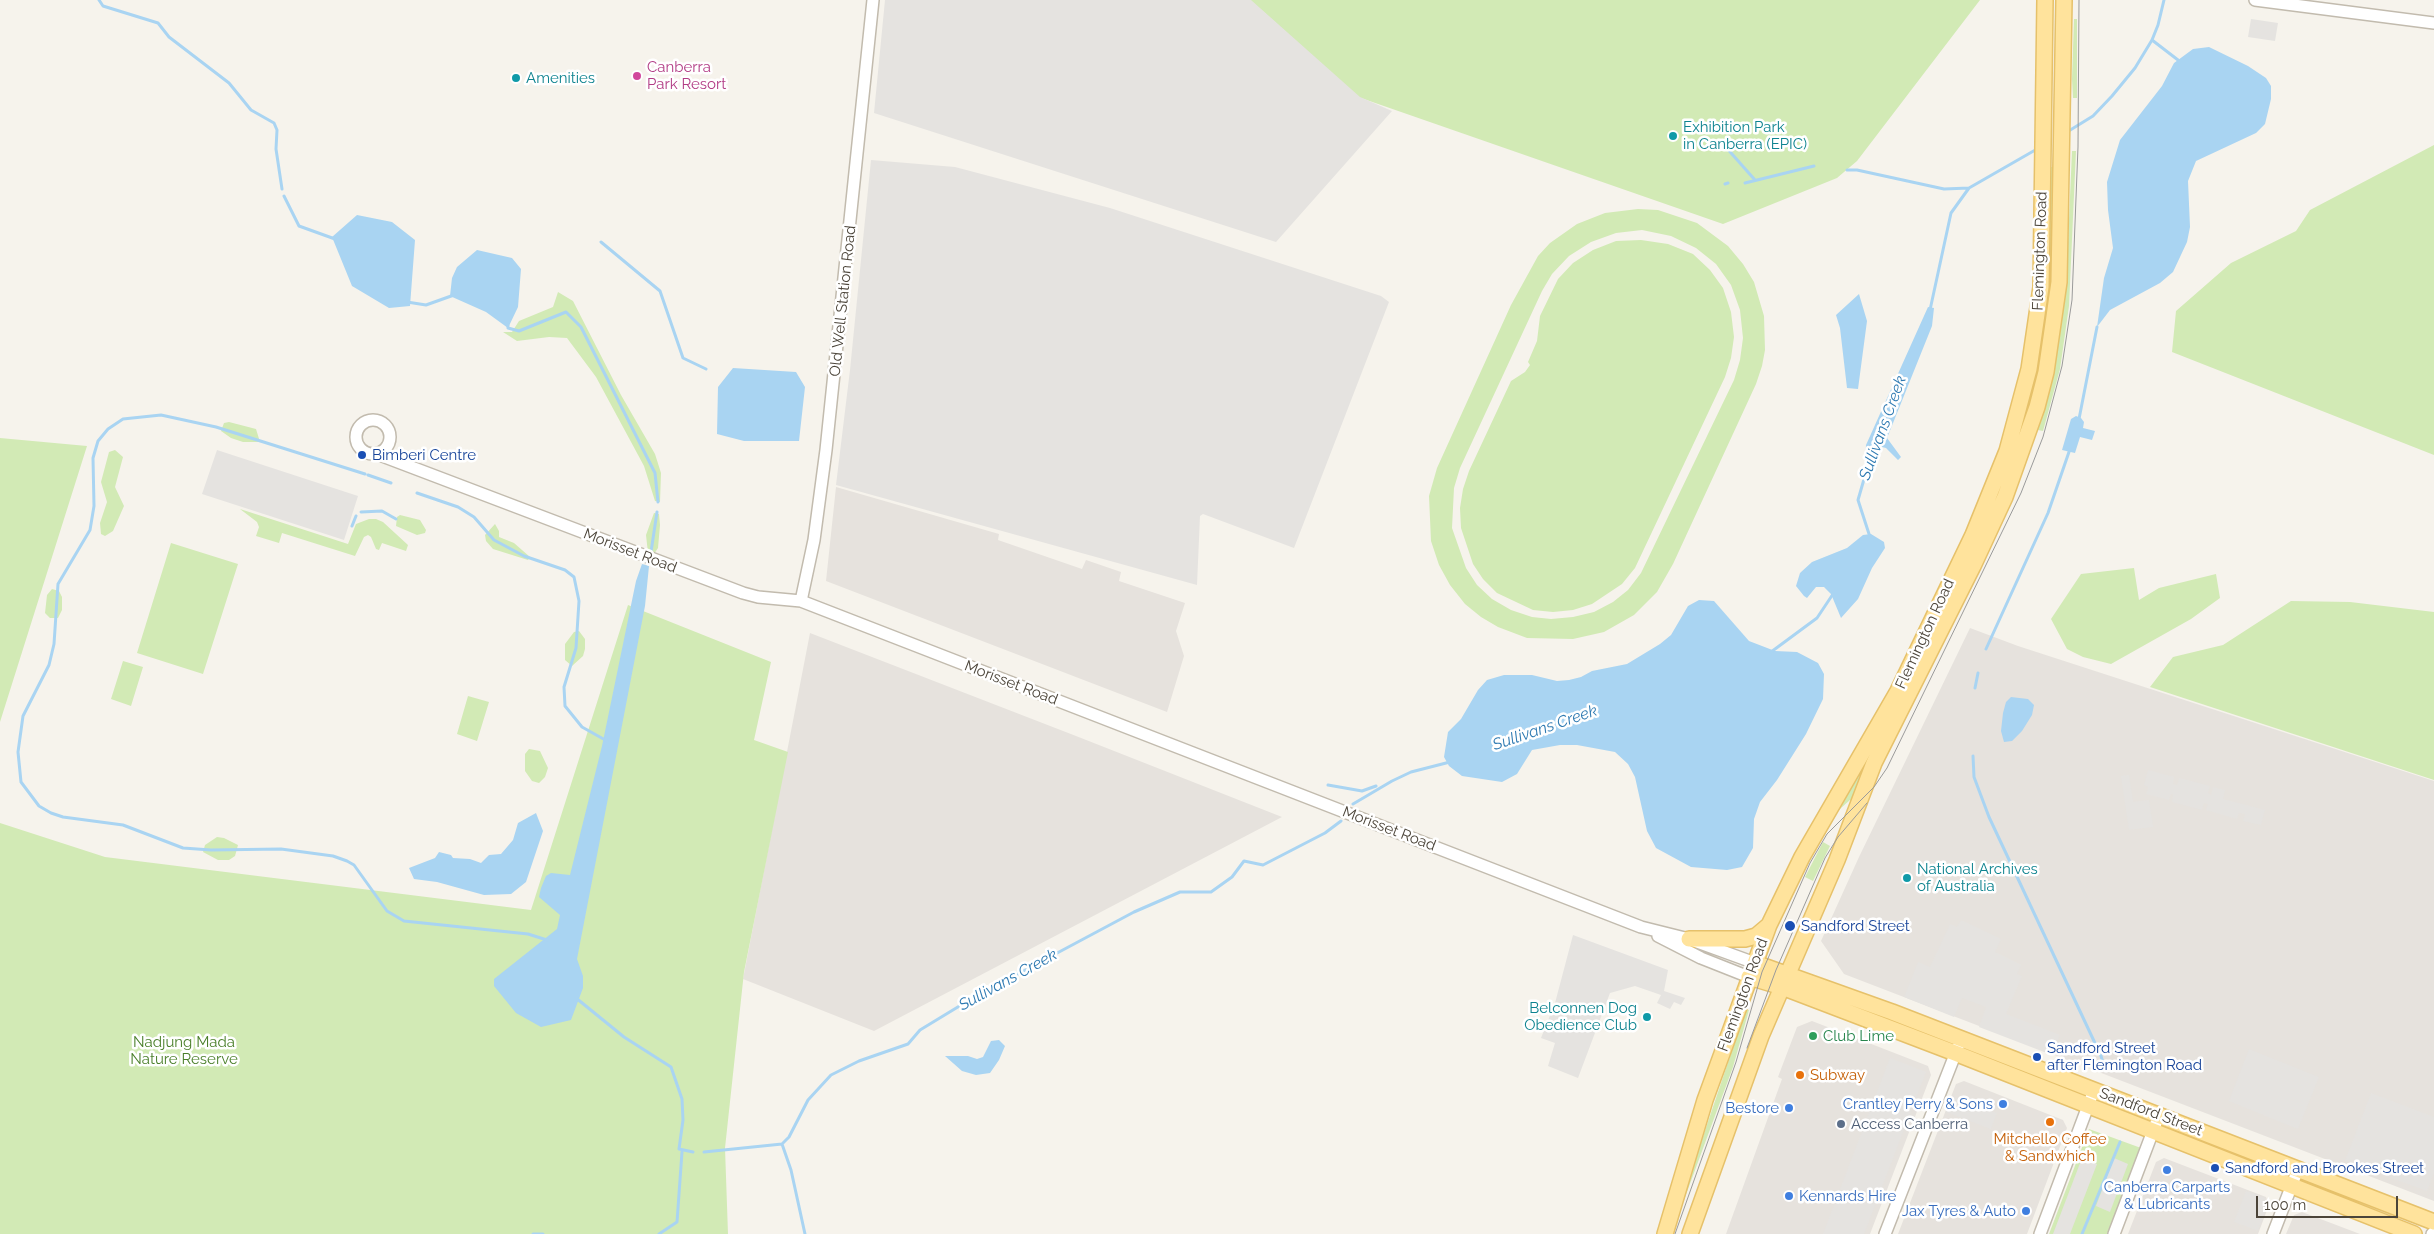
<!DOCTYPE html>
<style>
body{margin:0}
#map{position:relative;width:2434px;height:1234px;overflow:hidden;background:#f6f3ec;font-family:Raleway,sans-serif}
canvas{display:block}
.scale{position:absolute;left:2256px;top:1196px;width:142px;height:22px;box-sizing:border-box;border:2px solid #4b4439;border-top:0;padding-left:6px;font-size:15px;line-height:18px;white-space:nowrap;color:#4b4439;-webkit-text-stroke:4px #fff;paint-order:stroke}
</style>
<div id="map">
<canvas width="2434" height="1234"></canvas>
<div class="scale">100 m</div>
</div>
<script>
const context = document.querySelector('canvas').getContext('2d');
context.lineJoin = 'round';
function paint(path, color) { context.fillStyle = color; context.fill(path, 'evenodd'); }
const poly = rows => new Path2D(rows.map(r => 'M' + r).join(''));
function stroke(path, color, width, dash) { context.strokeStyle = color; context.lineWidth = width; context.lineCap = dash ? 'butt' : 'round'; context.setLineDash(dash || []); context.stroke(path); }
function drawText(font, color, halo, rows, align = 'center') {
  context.font = font + ' Raleway,sans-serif'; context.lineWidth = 5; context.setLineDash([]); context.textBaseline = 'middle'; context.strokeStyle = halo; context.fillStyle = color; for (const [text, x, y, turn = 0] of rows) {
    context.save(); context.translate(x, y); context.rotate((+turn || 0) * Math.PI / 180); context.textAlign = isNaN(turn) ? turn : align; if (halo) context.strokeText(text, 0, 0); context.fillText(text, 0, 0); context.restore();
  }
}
const industrial = poly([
 [836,487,999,534,998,540,1082,569,1086,560,1121,572,1119,581,1185,603,1176,631,1184,656,1167,712,826,581],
 [1970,628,2018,646,2434,781,2434,1201,1844,974,1821,941,1859,857],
 [810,633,1076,736,1282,817,874,1031,743,979],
 [1812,1021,1928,1066,1931,1075,1870,1234,1726,1234,1782,1079,1778,1077,1797,1027],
 [1964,1081,2063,1120,2067,1128,2027,1234,1898,1234,1956,1084],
 [2164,1158,2266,1197,2269,1205,2258,1234,2128,1234,2156,1162],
 [2302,1212,2360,1234,2286,1234,2294,1215]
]);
const green = poly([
 [1250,0,1980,0,1857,161,1837,178,1723,224,1358,97],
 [2074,19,2077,19,2077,98,2073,98,2072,79],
 [2434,145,2434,455,2172,352,2176,311,2231,263,2296,231,2310,210],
 [2072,151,2076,151,2069,306,2060,369,2043,431,2038,430,2053,374,2066,289],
 [2049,167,2054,167,2053,287,2036,389,2010,470,1853,801,1850,800,1831,817,2016,443],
 [1638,209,1658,210,1697,223,1728,246,1743,264,1754,282,1764,316,1765,350,1762,366,1756,384,1673,564,1657,592,1634,615,1604,632,1573,639,1527,638,1498,627,1481,617,1465,604,1450,585,1439,565,1431,541,1429,496,1437,468,1511,305,1538,256,1550,243,1577,224,1605,213],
 [1642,230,1671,236,1696,248,1716,264,1731,285,1740,310,1743,338,1740,360,1734,380,1641,573,1628,590,1613,602,1594,612,1573,617,1551,619,1532,617,1511,610,1492,599,1477,585,1466,568,1452,528,1454,488,1460,468,1542,291,1552,274,1569,256,1591,242,1616,233],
 [1641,240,1668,244,1693,254,1710,270,1723,288,1731,312,1734,337,1731,358,1725,377,1635,568,1622,584,1592,604,1573,610,1553,612,1533,610,1497,593,1483,579,1473,564,1461,528,1460,508,1463,489,1469,471,1511,381,1525,372,1530,365,1528,362,1537,341,1540,316,1558,279,1573,263,1593,250,1616,241],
 [558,292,573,301,621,395,655,454,661,473,660,502,655,501,644,466,596,377,567,338,549,337,517,341,503,332,512,332,519,321,553,307],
 [229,422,256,429,260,442,243,442,231,438,221,431,224,423],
 [0,438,87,446,0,722],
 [115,450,123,457,115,487,124,506,113,531,105,536,101,534,100,523,107,502,101,482,109,452],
 [240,509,348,544,356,524,369,519,376,519,383,522,408,545,406,551,382,543,379,550,376,549,371,537,368,535,364,537,355,556,282,533,279,543,256,536,259,527,257,522],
 [654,513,659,514,660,525,658,548,654,554,648,553,646,535],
 [400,515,420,520,426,530,425,533,417,535,396,526,397,517],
 [495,524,499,531,499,537,514,543,530,557,528,560,493,549,486,541,485,535],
 [171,543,238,564,203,674,137,653],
 [2134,568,2139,600,2159,588,2216,574,2220,598,2191,619,2111,664,2083,657,2067,649,2051,619,2081,574],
 [52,589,59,591,62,597,62,610,58,618,50,618,45,613,47,595],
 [2291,601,2350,602,2434,612,2434,780,2150,687,2173,657,2223,645],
 [628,605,771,662,754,740,788,752,744,972,725,1148,728,1234,0,1234,0,823,105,857,531,910],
 [579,631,585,639,585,649,583,656,572,666,565,660,565,644,574,632],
 [123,661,143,667,131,706,111,699],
 [468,696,489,702,477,741,457,734],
 [529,749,540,751,548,768,545,777,539,783,532,781,525,771,525,754],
 [217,837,224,838,238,845,235,856,229,860,218,860,203,852,205,845],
 [1823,842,1830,846,1813,881,1805,877],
 [1746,1009,1749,1010,1733,1067,1684,1200,1682,1199],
 [2089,1129,2141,1148,2107,1234,2049,1234]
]);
const parking = poly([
 [885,0,1251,0,1360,97,1392,111,1276,242,874,113],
 [2251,19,2278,23,2275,41,2248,37],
 [871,160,955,167,1110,208,1381,296,1389,302,1294,548,1203,514,1200,516,1197,585,836,485,850,370],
 [217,450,358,496,344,540,202,494],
 [2148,770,2174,777,2173,784,2177,785,2179,778,2210,786,2208,793,2211,795,2213,787,2225,790,2223,799,2265,810,2261,825,2243,821,2245,814,2239,813,2237,819,2206,810,2208,804,2204,803,2202,810,2172,802,2173,794,2171,794,2169,800,2146,794,2148,787,2144,785],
 [2129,775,2133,802,2149,800,2153,827,2129,830,2121,776],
 [1961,920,2001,939,1995,952,2021,965,2017,974,2022,976,2006,1014,2060,1035,2052,1055,1979,1027,1986,1007,1962,998,1954,1017,1904,997,1918,962,1930,967,1950,924,1957,927],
 [1573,935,1668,970,1664,991,1685,998,1681,1005,1674,1002,1670,1009,1657,1003,1661,995,1635,986,1610,993,1578,1078,1548,1066,1555,1043,1541,1038,1555,1003],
 [2249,1049,2319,1077,2298,1129,2229,1101],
 [1890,1058,1926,1072,1864,1234,1823,1234],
 [2371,1093,2434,1117,2434,1173,2427,1191,2345,1161],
 [1952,1096,1997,1113,1991,1129,1946,1112],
 [2082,1158,2097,1164,2070,1234,2053,1234],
 [2114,1158,2128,1164,2110,1212,2096,1206],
 [2246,1191,2265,1198,2267,1206,2258,1231,2234,1222]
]);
const water = poly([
 [2209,47,2248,66,2266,78,2271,86,2271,99,2265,124,2256,133,2196,161,2188,181,2190,227,2187,242,2173,272,2160,283,2110,310,2097,327,2104,278,2113,248,2108,210,2107,182,2120,140,2162,86,2174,63,2193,49],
 [357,215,392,222,415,240,410,306,389,308,352,286,332,237],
 [477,250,512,258,521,269,518,307,508,328,486,312,450,296,452,278,457,267],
 [1859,294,1867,321,1858,389,1847,388,1840,328,1836,315],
 [1928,307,1934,308,1932,326,1887,438,1901,457,1898,460,1886,448,1878,446,1865,466,1866,445],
 [733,368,796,372,805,387,799,441,744,441,717,434,718,387],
 [2076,416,2081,418,2084,422,2083,428,2095,431,2092,440,2080,437,2075,453,2062,450,2071,419],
 [1871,534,1884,542,1885,548,1872,568,1858,599,1841,618,1831,594,1824,587,1816,587,1807,598,1804,596,1796,586,1800,573,1812,562,1847,548,1863,535],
 [642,564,649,566,645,606,577,959,583,976,583,988,571,1020,541,1027,516,1013,494,986,494,979,557,929,560,915,539,897,541,888,546,876,551,873,570,875,602,746,636,581],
 [1699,600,1714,601,1749,641,1775,651,1797,652,1818,663,1824,674,1823,699,1806,734,1777,780,1760,802,1754,819,1753,848,1742,867,1727,870,1691,867,1656,848,1647,831,1635,777,1628,764,1615,752,1577,745,1560,745,1532,750,1517,774,1502,782,1462,776,1449,766,1444,757,1448,732,1461,719,1478,690,1487,680,1504,675,1532,675,1557,681,1569,680,1581,677,1592,671,1627,664,1660,644,1671,635,1688,606],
 [2011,697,2028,699,2034,705,2032,715,2022,731,2012,741,2004,742,2001,731,2003,713,2006,702],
 [536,813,543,831,526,882,511,894,484,895,437,882,414,879,409,868,435,858,439,852,451,855,453,858,470,859,481,863,489,855,501,854,513,840,518,823],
 [999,1040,1005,1046,999,1060,990,1073,976,1075,962,1071,945,1056,968,1056,977,1059,983,1057,991,1041]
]);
const stream = poly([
 [99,0,103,6,158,23,169,37,229,83,251,110,274,123,277,130,276,149,282,189],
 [2152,40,2178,60],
 [2067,132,2093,116,2112,96,2135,68,2152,40,2158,25,2164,0],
 [1708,145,1724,145,1755,180],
 [1847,170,1857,170,1944,189,1969,188],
 [1745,183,1814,166],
 [1725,184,1728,183],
 [284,196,299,226,335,239],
 [601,242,660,291,683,358,706,369],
 [407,302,426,305,454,295],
 [1930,310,1951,213,1969,188,2037,149],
 [508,325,508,328,519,331,566,312,581,327,655,473,658,502],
 [2079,419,2097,327],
 [365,474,216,427,161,415,123,419,108,429,98,441,93,458,94,506,90,530,58,584,54,644,49,665,23,716,18,752,21,782,39,806,51,813,63,817,123,825,183,848,211,850,281,849,333,856,347,861,354,865,387,911,404,921,528,934,547,940],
 [368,475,391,483],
 [417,493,458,507,474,517,494,540,524,556,565,570,574,577,579,601,576,648,564,687,565,706,582,727,607,741],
 [361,512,382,511,396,519],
 [352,526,356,516],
 [1870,537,1858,500,1871,455],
 [651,552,657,512],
 [1986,649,2048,513,2070,449],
 [1771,652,1817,618,1833,594],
 [1975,688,1978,673],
 [1973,756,1974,777,1989,817,2101,1056,2105,1069],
 [1328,785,1362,791,1376,786],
 [1353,804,1392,781,1411,772,1450,762],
 [576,998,624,1037,671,1067,682,1099,683,1120,679,1149,693,1152],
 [704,1152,782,1144],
 [533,1234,543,1234],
 [659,1234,677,1222,682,1152],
 [805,1234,791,1170,782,1144,789,1137,808,1100,831,1075,859,1061,908,1044,920,1030,971,999,1134,912,1180,892,1211,892,1232,877,1244,861,1263,865,1325,833,1341,821],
 [2082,1234,2120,1142]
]);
const minor = poly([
 [2255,0,2434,23],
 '356 437a17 17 0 1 1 34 0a17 17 0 1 1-34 0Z',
 [377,454,743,593,758,597,801,601,1641,927,1689,939,1755,963],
 [801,601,814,540,826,450,873,0],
 [1658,936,1701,958,1749,977],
 [1885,1234,1958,1047],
 [2040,1234,2094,1090],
 [2114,1234,2156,1123],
 [2273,1234,2298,1169],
 [2432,1234,2434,1232]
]);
const major = poly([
 [1689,939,1745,939,1756,936,1769,925],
 [1755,963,1892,1012,2434,1222],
 [1749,977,1782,987,1955,1053,2414,1234],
 [1665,1234,1705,1100,1769,925,1802,857,1898,691,1973,535,2007,451,2029,369,2041,287,2045,0],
 [1690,1234,1761,1036,1837,860,1874,763,1973,566,2005,497,2037,407,2046,372,2059,282,2064,0]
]);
const tram = poly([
 [1747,1048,1776,970,1825,858,1838,837,1867,803],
 [1675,1234,1736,1062,1762,972,1810,863,1827,834,1874,787,1887,768,2021,493,2043,437,2062,366,2072,300,2078,147,2079,0]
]);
const markers = [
 [637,76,5,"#d1479c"],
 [516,78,5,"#0f9aa8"],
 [1673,136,5,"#0f9aa8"],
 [362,455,5,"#1a4fb4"],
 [1907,878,5,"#0f9aa8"],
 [1790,926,6,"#1a4fb4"],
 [1647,1017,5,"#0f9aa8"],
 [1813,1036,5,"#2e9e5b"],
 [2037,1057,5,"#1a4fb4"],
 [1800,1075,5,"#e8710a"],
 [2003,1104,5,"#3f7fe0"],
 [1789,1108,5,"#3f7fe0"],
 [2050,1122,5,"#e8710a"],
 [1841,1124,5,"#5c6f8a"],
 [2215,1168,5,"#1a4fb4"],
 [2167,1170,5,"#3f7fe0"],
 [1789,1196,5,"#3f7fe0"],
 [2026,1211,5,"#3f7fe0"]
];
const hotelNames = [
 ["Canberra",647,67],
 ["Park Resort",647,84]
];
const cultureNames = [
 ["Amenities",526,78],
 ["Exhibition Park",1683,127],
 ["in Canberra (EPIC)",1683,144],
 ["National Archives",1917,869],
 ["of Australia",1917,886],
 ["Belconnen Dog",1637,1008,"right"],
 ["Obedience Club",1637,1025,"right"]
];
const streetNames = [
 ["Flemington Road",2040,251,-88],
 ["Old Well Station Road",843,301,-84],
 ["Morisset Road",630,551,21],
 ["Flemington Road",1925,634,-65],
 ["Morisset Road",1011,683,21],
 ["Morisset Road",1389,829,21],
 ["Flemington Road",1743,995,-70],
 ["Sandford Street",2151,1112,21]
];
const transitNames = [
 ["Bimberi Centre",372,455],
 ["Sandford Street",1801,926],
 ["Sandford Street",2047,1048],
 ["after Flemington Road",2047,1065],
 ["Sandford and Brookes Street",2225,1168]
];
const leisureNames = [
 ["Club Lime",1823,1036]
];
const parkNames = [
 ["Nadjung Mada",184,1042],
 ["Nature Reserve",184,1059]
];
const foodNames = [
 ["Subway",1810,1075],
 ["Mitchello Coffee",2050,1139,"center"],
 ["& Sandwhich",2050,1156,"center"]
];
const shopNames = [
 ["Crantley Perry & Sons",1993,1104],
 ["Bestore",1779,1108],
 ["Canberra Carparts",2167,1187,"center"],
 ["& Lubricants",2167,1204,"center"],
 ["Kennards Hire",1799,1196,"left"],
 ["Jax Tyres & Auto",2016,1211]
];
const serviceNames = [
 ["Access Canberra",1851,1124]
];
const waterNames = [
 ["Sullivans Creek",1883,428,-70],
 ["Sullivans Creek",1545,728,-19],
 ["Sullivans Creek",1008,980,-29]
];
paint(industrial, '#e6e2dd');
paint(green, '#d2eab5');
paint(parking, '#e5e3e0');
paint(water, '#a9d4f2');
stroke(stream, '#a9d4f2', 3);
stroke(minor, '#c2bbae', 14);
stroke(major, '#e6c16a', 18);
stroke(minor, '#fff', 11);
stroke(major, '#ffe39c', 15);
stroke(tram, '#9a9a9a', 1);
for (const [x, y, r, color] of markers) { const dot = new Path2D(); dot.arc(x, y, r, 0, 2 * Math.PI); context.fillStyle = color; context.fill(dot); stroke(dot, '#fff', 2); }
drawText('15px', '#b23c85', '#fff', hotelNames, 'left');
drawText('15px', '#0d838f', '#fff', cultureNames, 'left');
drawText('15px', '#4b4439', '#fff', streetNames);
drawText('15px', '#164399', '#fff', transitNames, 'left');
drawText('15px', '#27864d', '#fff', leisureNames, 'left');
drawText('15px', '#4a7f2a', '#fff', parkNames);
drawText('15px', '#c56008', '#fff', foodNames, 'left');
drawText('15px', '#366cbe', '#fff', shopNames, 'right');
drawText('15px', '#4e5e75', '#fff', serviceNames, 'left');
drawText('italic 16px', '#2e7ab2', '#fff', waterNames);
</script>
